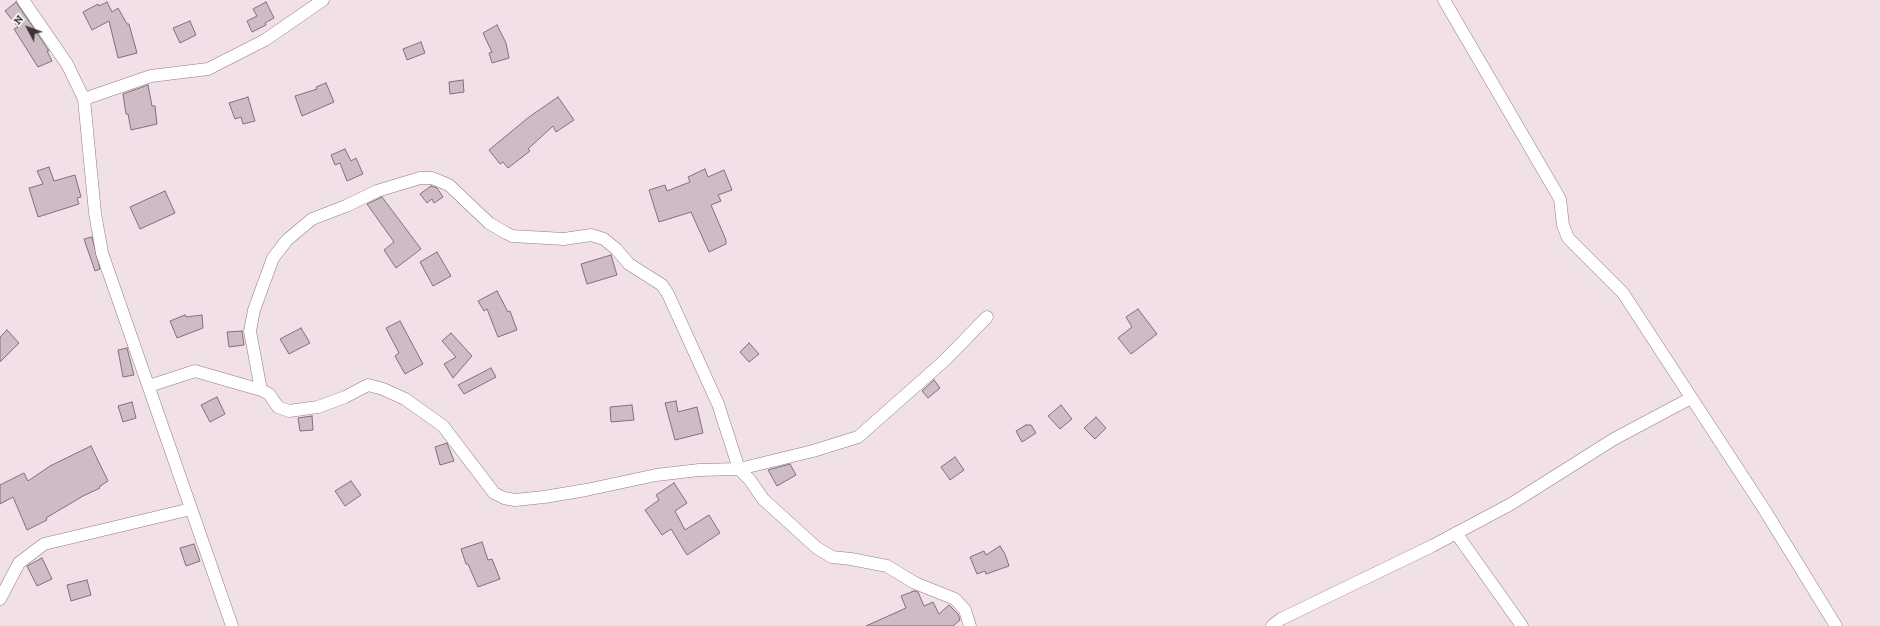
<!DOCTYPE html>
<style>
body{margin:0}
#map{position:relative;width:1880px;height:626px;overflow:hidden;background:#f2e0e9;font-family:"Zilla Slab",serif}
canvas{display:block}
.north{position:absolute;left:8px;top:8px;width:40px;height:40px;-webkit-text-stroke:3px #fff;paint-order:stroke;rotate:311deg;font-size:11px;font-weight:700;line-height:16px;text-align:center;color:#3c3538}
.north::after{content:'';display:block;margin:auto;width:14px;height:18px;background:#3c3538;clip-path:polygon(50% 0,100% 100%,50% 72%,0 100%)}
</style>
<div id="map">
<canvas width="1880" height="626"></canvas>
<div class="north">N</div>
</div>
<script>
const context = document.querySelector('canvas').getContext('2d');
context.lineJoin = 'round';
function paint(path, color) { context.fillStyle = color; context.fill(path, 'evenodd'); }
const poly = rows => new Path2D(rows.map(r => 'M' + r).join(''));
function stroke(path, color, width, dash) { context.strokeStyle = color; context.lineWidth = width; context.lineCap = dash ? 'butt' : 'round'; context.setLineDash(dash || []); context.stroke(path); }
const building = poly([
 [16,2,49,51,47,51,52,61,38,67,14,29,18,27,5,11,16,2],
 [107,2,112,12,118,8,127,24,129,24,137,53,118,58,109,21,92,30,83,12,98,4,99,6,107,2],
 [266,2,274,18,265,23,266,25,252,32,247,21,257,16,253,9,266,2],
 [190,21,196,35,180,43,173,28,190,21],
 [497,25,506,43,509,58,492,63,489,53,492,52,483,33,497,25],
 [421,42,425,53,407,60,403,49,421,42],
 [463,80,464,92,450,94,449,82,463,80],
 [326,83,334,102,302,116,295,96,317,89,316,87,326,83],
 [148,85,152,106,155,106,157,124,131,130,128,114,126,114,123,94,148,85],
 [248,97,255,121,243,124,241,117,235,119,229,103,248,97],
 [558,97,574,120,556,132,553,126,528,149,530,151,508,168,503,162,500,164,489,150,529,117,558,97],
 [345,149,351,161,356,158,363,174,347,181,340,163,335,165,331,155,345,149],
 [49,167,54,181,75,175,81,197,77,198,79,204,38,217,29,188,43,184,37,171,49,167],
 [705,169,708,177,724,170,732,190,718,195,721,201,711,205,726,240,726,244,709,252,691,212,659,222,649,190,665,185,667,191,690,182,688,177,705,169],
 [431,186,437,188,443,197,434,203,432,199,427,203,420,194,431,186],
 [165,191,175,213,140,229,130,207,165,191],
 [382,197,421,249,396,268,384,250,394,242,367,204,382,197],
 [92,237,100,269,95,271,84,239,92,237],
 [437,252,451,276,433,286,420,262,437,252],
 [611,255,617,275,587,284,581,264,611,255],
 [497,291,508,312,510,311,517,330,498,337,487,309,484,311,478,301,497,291],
 [1138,309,1157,334,1131,354,1118,338,1132,327,1126,317,1138,309],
 [185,315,186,317,202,315,203,328,177,338,170,321,185,315],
 [400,321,423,364,405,374,395,356,399,353,386,328,400,321],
 [301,328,310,343,289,354,280,339,301,328],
 [7,330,19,343,0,362,0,337,7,330],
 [242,331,244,345,229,347,227,332,242,331],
 [451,333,472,356,453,378,444,364,456,357,442,341,451,333],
 [749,343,759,354,749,362,740,352,749,343],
 [127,348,134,375,123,377,118,350,127,348],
 [491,368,496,377,464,394,458,385,491,368],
 [934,380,940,388,928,398,922,391,934,380],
 [217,397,225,414,210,422,201,405,217,397],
 [676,401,678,412,697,407,703,433,675,440,665,403,676,401],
 [132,402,136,418,123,422,118,406,132,402],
 [632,405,634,420,611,422,610,407,632,405],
 [1061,405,1072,419,1060,429,1048,416,1061,405],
 [312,416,313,430,300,431,298,418,312,416],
 [1096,417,1106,428,1095,439,1084,428,1096,417],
 [1026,425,1031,425,1036,433,1022,442,1016,431,1026,425],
 [447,443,454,461,440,465,435,447,447,443],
 [91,446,108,481,99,487,100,488,83,496,46,518,47,520,27,530,13,497,0,504,0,485,24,473,28,481,50,466,91,446],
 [955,457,964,470,950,480,941,467,955,457],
 [790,464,796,475,777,486,768,470,790,464],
 [351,481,361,495,345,506,335,491,351,481],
 [674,483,687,503,675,511,685,530,709,515,720,533,687,555,671,529,662,535,645,510,659,500,656,495,674,483],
 [482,542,488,560,492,559,500,579,478,587,468,564,466,564,461,549,482,542],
 [194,544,200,561,186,566,180,548,194,544],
 [1000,546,1005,554,1009,566,986,574,985,571,977,574,970,557,984,551,986,555,1000,546],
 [42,558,52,579,37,586,27,566,42,558],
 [87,580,91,595,71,601,67,585,87,580],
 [914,591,918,592,924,606,933,602,939,614,949,605,958,614,960,620,953,626,866,626,906,608,901,596,914,591]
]);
const street = poly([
 [23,0,67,64,84,99,95,213,102,253,232,626],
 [1444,0,1560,199,1563,225,1568,238,1623,293,1764,509,1836,626],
 [84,99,151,76,208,69,265,40,323,0],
 [149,386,195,371,261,390,269,394,278,407,289,411,318,407,345,397,368,385,383,389,405,399,443,426,494,493,504,498,515,500,544,497,586,490,656,475,699,470,739,469,813,451,858,437,944,361,987,317],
 [261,390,250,331,254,310,273,258,287,240,312,219,346,206,377,191,420,178,432,178,449,185,489,223,506,233,512,236,564,239,591,235,604,239,616,249,629,264,662,285,668,294,718,404,739,469,750,480,763,499,817,548,832,557,851,559,887,566,915,583,955,599,965,610,970,626],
 [1456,533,1522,626],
 [0,599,19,563,44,544,191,509],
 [1272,626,1281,619,1432,546,1511,504,1614,439,1691,398]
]);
paint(building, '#cdbcc5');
stroke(building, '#807078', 1);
stroke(street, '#8d7d85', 13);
stroke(street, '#fff', 12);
</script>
